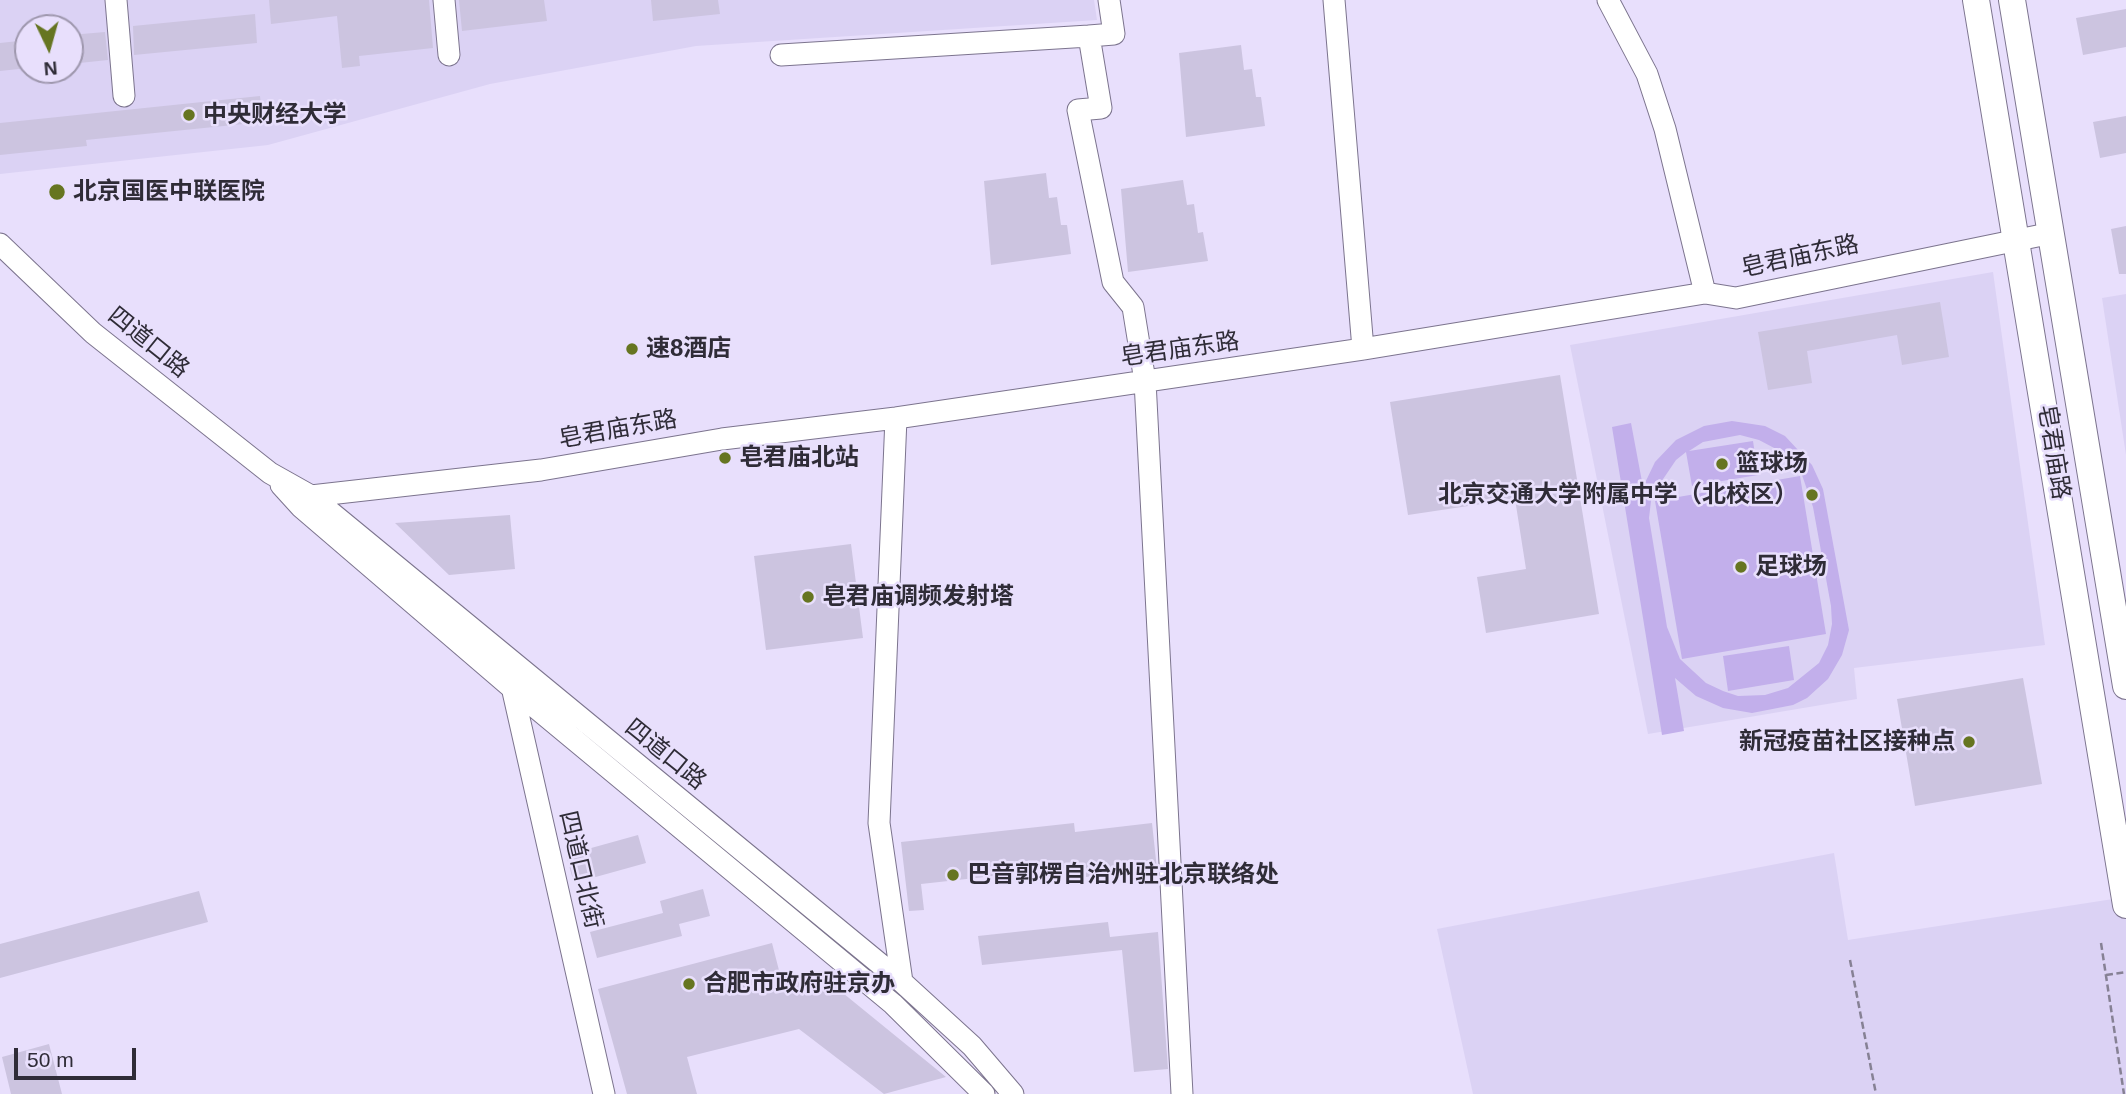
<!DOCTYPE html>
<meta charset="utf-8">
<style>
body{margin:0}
#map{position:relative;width:2126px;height:1094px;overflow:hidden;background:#e8dffc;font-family:Helvetica,sans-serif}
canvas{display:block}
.north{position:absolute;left:14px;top:14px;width:70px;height:70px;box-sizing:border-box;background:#e8dffc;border:2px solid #9e97ad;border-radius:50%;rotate:175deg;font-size:19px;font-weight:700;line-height:28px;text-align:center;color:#2f2c37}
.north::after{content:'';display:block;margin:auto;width:24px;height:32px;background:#667521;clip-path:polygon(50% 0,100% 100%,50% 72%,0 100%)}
.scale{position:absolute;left:14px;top:1048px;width:122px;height:32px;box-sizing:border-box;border:4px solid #2f2c37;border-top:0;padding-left:9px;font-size:21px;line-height:24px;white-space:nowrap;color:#2f2c37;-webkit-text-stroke:5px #e8dffc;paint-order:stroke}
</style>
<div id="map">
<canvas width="2126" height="1094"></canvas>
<div class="north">N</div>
<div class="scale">50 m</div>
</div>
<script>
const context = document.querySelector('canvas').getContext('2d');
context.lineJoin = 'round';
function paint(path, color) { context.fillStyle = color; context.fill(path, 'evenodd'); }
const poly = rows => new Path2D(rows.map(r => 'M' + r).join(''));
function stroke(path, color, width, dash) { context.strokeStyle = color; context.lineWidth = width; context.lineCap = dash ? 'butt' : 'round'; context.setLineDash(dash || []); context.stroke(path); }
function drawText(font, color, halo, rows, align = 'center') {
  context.font = font + ' Helvetica,"Noto Sans SC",sans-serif'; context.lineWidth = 5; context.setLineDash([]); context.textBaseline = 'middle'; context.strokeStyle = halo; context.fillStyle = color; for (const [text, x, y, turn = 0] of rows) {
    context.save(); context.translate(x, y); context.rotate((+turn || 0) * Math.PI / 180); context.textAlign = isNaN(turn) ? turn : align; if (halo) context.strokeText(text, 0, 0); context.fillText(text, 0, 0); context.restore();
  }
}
const built = poly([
 [0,0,1094,0,1097,20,696,46,490,84,268,145,0,174],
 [28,28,70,28,70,70,28,70],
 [1993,272,2045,645,1854,668,1857,699,1648,734,1570,345],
 [2126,294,2126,455,2102,298],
 [1834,853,1848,940,2126,897,2126,1094,1473,1094,1437,929]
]);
const green = poly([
 [1732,421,1765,426,1785,436,1812,465,1823,489,1849,630,1842,655,1828,679,1807,698,1793,705,1752,713,1723,708,1696,696,1675,678,1684,731,1662,735,1612,427,1631,423,1643,487,1655,462,1676,440,1704,426],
 [1740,435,1759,440,1778,450,1802,475,1813,507,1831,606,1832,624,1828,645,1819,663,1788,688,1765,695,1738,696,1723,691,1706,683,1680,659,1667,627,1649,518,1651,501,1657,488,1676,460,1686,452,1692,486,1758,475,1753,441,1689,451,1703,442],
 [1800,476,1826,634,1682,659,1655,501],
 [1789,646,1794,680,1728,691,1723,656]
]);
const building = poly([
 [269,0,429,0,433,48,359,56,360,66,342,68,337,16,271,24],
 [459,0,544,0,547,21,462,31],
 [651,0,718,0,720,14,653,21],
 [2126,9,2126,47,2083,55,2076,18],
 [255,14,257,43,134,55,133,26],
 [105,32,108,60,70,64,70,35],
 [28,40,28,68,0,71,0,43],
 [1241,45,1244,70,1252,69,1256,97,1261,97,1265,126,1186,137,1179,53],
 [260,96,263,122,86,140,87,146,0,155,0,123],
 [2126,116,2126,153,2100,158,2093,122],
 [1046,173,1049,198,1057,197,1061,225,1067,225,1071,254,991,265,984,181],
 [1183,180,1187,205,1194,204,1198,233,1203,232,1208,261,1128,272,1121,189],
 [2126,226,2126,274,2119,274,2111,229],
 [1940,302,1949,357,1902,365,1897,335,1807,351,1812,383,1768,390,1758,332],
 [1560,375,1599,614,1486,633,1477,577,1526,569,1515,499,1408,515,1390,402],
 [510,515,515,569,449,575,395,523],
 [851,544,863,638,766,650,754,556],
 [2023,678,2042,784,1915,806,1897,699],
 [1074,823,1075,832,1152,823,1157,869,1086,877,1085,866,921,884,924,910,909,911,901,842],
 [638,835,646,863,574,883,566,855],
 [703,889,710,916,679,924,682,936,597,958,590,932,663,913,660,901],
 [199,891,208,922,0,978,0,944],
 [1108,922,1110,937,1158,932,1168,1069,1134,1072,1122,950,982,965,978,936],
 [772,943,783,986,822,976,946,1077,884,1094,799,1029,687,1057,697,1094,627,1094,598,989],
 [49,1044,62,1094,11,1094,2,1057]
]);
const path = poly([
 [2101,943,2124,1094],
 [1850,960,1876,1094],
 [2106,975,2126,972]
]);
const minor = poly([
 [116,0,124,96],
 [444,0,449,55],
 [1334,0,1363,349],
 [1608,0,1647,74,1665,129,1705,293],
 [1089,36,1114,34,1109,0],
 [781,55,1089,36,1101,108,1078,110,1113,282,1133,307,1145,381,1182,1094],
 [0,244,93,333,270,473,311,496,902,982,972,1046,1013,1094],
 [896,418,879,823,902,982],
 [281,485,301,507,512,688,893,1004,984,1094],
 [311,496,541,470,722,439,896,418,1363,349,1705,293,1736,298,2052,233],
 [512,687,604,1094]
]);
const major = poly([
 [1976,0,2126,905],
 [2012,0,2126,686]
]);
const markers = [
 [189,115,7,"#667521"],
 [57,192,9,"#667521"],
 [632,349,7,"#667521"],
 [725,458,7,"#667521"],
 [1722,464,7,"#667521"],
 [1812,495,7,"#667521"],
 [1741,567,7,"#667521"],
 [808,597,7,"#667521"],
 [1969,742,7,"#667521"],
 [953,875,7,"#667521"],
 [689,984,7,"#667521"]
];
const poiNames = [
 ["中央财经大学",203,115],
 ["北京国医中联医院",73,192],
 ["速8酒店",646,349],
 ["皂君庙北站",739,458],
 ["篮球场",1736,464],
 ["北京交通大学附属中学（北校区）",1798,495,"right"],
 ["足球场",1755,567],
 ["皂君庙调频发射塔",822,597],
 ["新冠疫苗社区接种点",1955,742,"right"],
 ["巴音郭楞自治州驻北京联络处",967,875],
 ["合肥市政府驻京办",703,984]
];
const streetNames = [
 ["皂君庙东路",1800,257,-12],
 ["四道口路",148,343,39],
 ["皂君庙东路",1180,350,-8],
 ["皂君庙东路",618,430,-10],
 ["皂君庙路",2053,452,81],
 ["四道口路",665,755,39],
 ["四道口北街",580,870,77]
];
paint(built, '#dbd2f4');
paint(green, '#c2afeb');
paint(building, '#ccc4e0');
stroke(minor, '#7c748e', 23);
stroke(major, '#7c748e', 28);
stroke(path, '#868194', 2.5, [7, 3.5]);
stroke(minor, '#fff', 21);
stroke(major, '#fff', 26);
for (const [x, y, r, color] of markers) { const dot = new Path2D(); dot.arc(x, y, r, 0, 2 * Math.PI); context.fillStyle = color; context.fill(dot); stroke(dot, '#e8dffc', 2.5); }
drawText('bold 24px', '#2f2c37', '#e8dffc', poiNames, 'left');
drawText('24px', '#2f2c37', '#e8dffc', streetNames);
</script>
